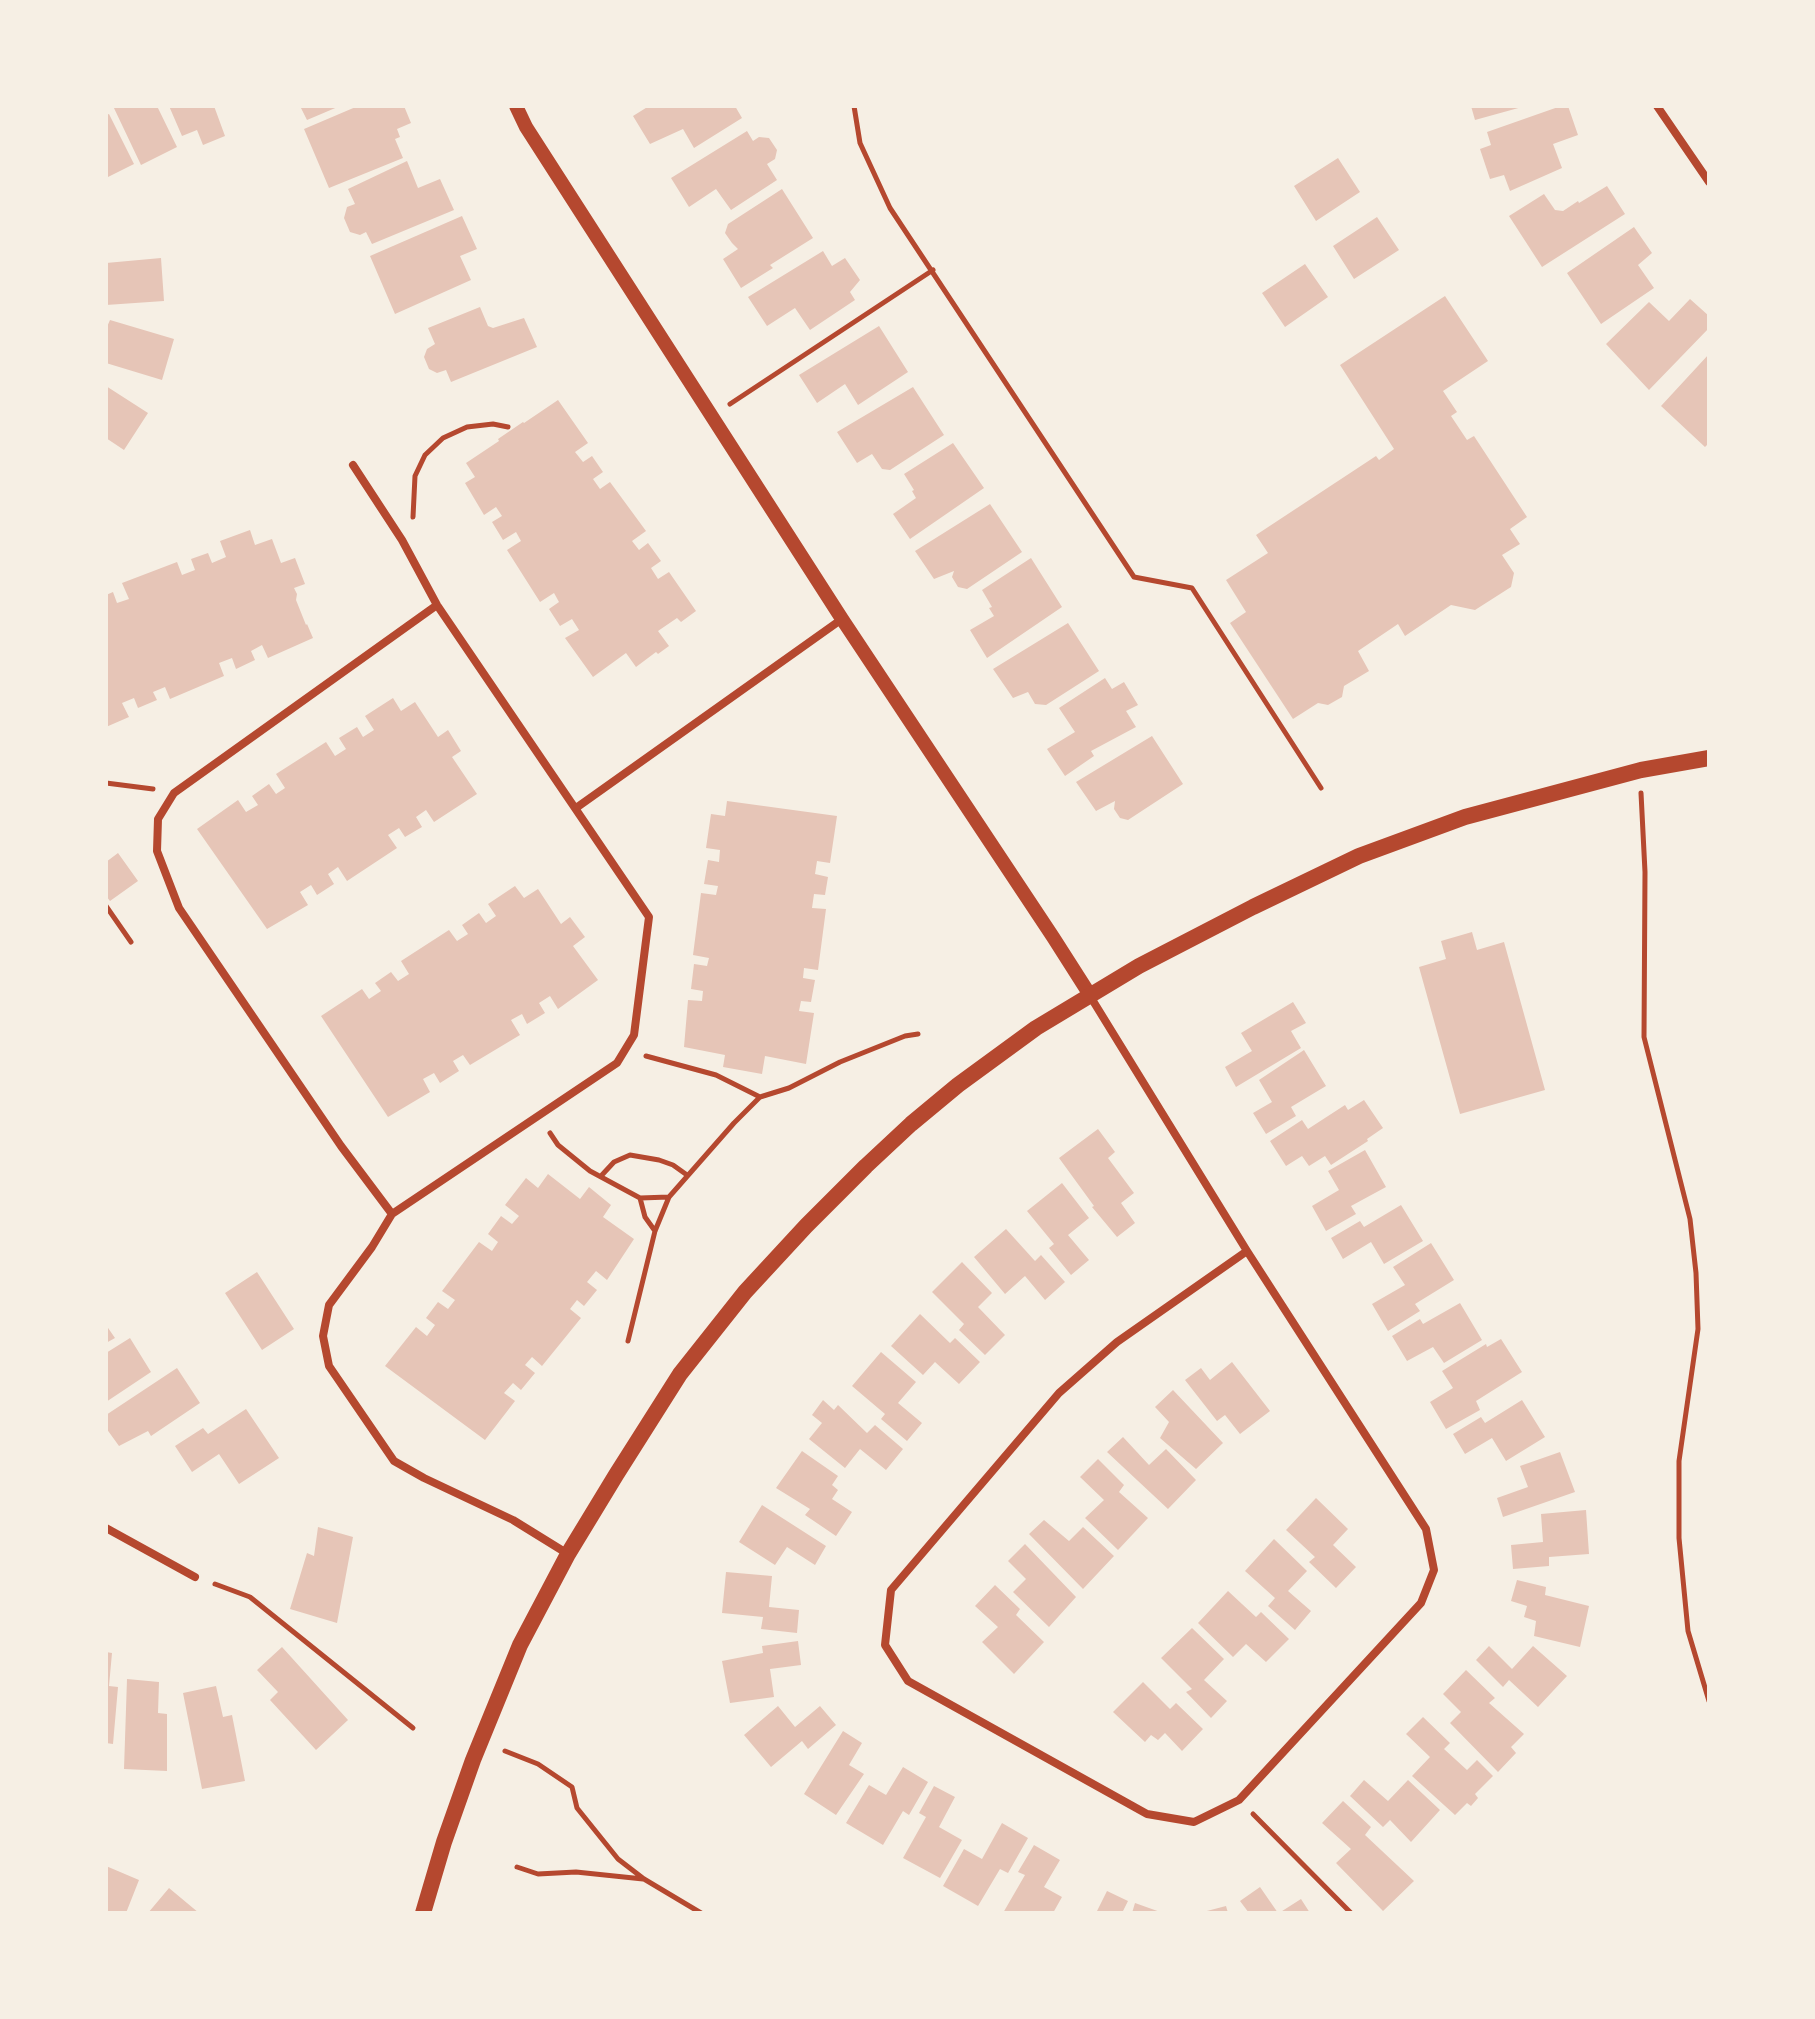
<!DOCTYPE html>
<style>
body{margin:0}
#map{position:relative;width:1815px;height:2019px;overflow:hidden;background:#f6efe4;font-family:"Golos Text",sans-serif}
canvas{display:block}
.frame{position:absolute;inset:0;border:108px solid #f6efe4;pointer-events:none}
</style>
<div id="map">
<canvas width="1815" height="2019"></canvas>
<div class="frame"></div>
</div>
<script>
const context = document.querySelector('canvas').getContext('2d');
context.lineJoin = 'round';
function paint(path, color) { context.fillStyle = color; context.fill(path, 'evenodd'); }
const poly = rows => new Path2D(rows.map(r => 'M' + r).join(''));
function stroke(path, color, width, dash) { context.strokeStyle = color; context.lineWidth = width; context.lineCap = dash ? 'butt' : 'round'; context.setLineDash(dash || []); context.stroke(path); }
const building = poly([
 [113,106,157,106,177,147,141,165],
 [169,106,214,106,225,136,203,145,197,130,182,136],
 [300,106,340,106,307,120],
 [358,106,404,106,411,123,397,129,400,137,395,139,403,158,329,188,304,129],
 [649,106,735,106,742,118,694,148,683,129,650,144,633,116],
 [1471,106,1522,106,1522,107,1475,120],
 [1561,106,1568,106,1578,135,1553,144,1562,168,1510,191,1504,175,1490,179,1480,149,1491,145,1487,132],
 [109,114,134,164,106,178,106,115],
 [747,131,753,141,759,137,769,138,777,150,775,159,767,164,777,180,731,210,716,189,689,207,671,178],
 [1338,158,1360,192,1316,221,1294,186],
 [407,161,418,188,440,179,454,210,372,244,366,232,360,235,350,232,344,218,347,207,355,204,348,189],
 [1607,186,1625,214,1542,267,1509,216,1544,194,1555,210,1563,211,1578,201,1579,203],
 [782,189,813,238,770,265,773,268,741,288,723,259,738,249,732,243,725,233,728,224],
 [462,216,477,249,460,256,471,280,395,314,370,256],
 [1377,217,1399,250,1354,279,1333,246],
 [1634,227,1652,253,1638,265,1654,288,1601,324,1567,273],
 [823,251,832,266,845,258,860,280,850,292,855,300,810,330,795,308,767,326,748,297],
 [161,258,164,301,106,305,106,263],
 [1305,264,1328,297,1285,327,1262,293],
 [1445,296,1488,361,1443,391,1457,412,1451,416,1467,440,1474,436,1527,517,1510,529,1520,544,1502,555,1514,573,1511,587,1475,610,1451,605,1405,636,1398,624,1358,651,1369,671,1344,686,1342,697,1328,705,1318,703,1293,719,1230,623,1246,612,1226,580,1268,553,1256,535,1376,456,1379,460,1394,449,1340,365],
 [1690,299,1709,316,1709,328,1649,390,1606,344,1649,302,1669,321],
 [480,307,488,326,493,328,524,318,537,347,451,382,446,370,437,373,429,369,424,357,427,349,435,344,428,328],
 [110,320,174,339,162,380,106,363,106,329],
 [879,326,908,372,858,405,845,384,817,403,799,375],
 [1709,354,1709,443,1705,447,1661,406],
 [106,386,148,413,124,450,106,438],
 [913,387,944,435,890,470,882,469,872,454,857,463,837,432],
 [558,400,588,443,575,452,583,462,592,456,603,472,593,479,600,489,610,482,646,531,632,541,639,550,648,543,661,561,651,568,658,579,669,572,696,611,681,622,677,618,658,631,669,646,658,654,656,652,636,667,626,653,593,677,565,638,579,630,572,619,560,626,549,609,559,602,554,593,540,602,507,550,521,541,516,532,503,540,492,522,502,516,496,507,484,515,465,483,475,477,466,463,499,441,498,439,523,422,524,423],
 [953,443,984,488,910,539,893,514,916,498,912,491,914,490,904,474],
 [990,504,1022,552,967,589,958,587,952,577,954,571,934,579,915,551],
 [250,530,255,545,272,539,281,563,295,558,305,584,294,588,297,594,296,600,306,625,307,624,313,638,268,658,262,645,251,651,255,660,236,669,232,658,219,663,224,676,170,699,165,687,153,692,157,700,138,708,134,698,122,703,129,717,106,727,106,595,113,592,117,603,129,599,122,583,177,562,182,575,195,570,191,559,208,553,212,563,226,557,220,541],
 [1031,558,1062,607,987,658,970,630,994,616,989,608,992,607,982,590],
 [1068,623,1099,671,1046,705,1035,704,1028,692,1013,698,993,669],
 [1105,678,1112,689,1124,682,1138,705,1126,711,1136,727,1091,751,1094,756,1065,776,1047,749,1075,732,1059,708],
 [393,698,401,711,415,702,438,737,448,730,461,751,452,757,477,794,434,822,426,810,416,817,422,827,405,837,399,828,388,835,397,848,347,881,338,867,328,874,334,884,317,895,311,885,300,892,308,905,267,929,197,829,238,800,246,812,258,805,252,796,269,784,276,794,285,788,276,774,326,742,335,756,346,749,339,738,357,727,363,737,374,730,365,716],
 [1152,736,1183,784,1128,820,1120,818,1114,809,1115,801,1096,811,1076,782],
 [727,801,837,816,830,863,817,861,815,874,828,877,825,895,814,894,812,908,826,909,818,970,804,968,803,978,815,980,811,1002,801,1001,799,1011,814,1013,806,1064,765,1056,762,1074,723,1067,725,1055,684,1047,688,1000,702,1001,703,991,691,989,694,964,707,966,709,958,693,955,701,893,716,895,718,886,704,884,708,860,719,862,720,850,706,848,711,814,725,816],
 [118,853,138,881,110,901,106,896,106,862],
 [515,886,524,898,538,889,561,924,570,917,585,937,573,946,598,980,558,1009,550,996,539,1003,545,1013,527,1024,522,1014,511,1020,520,1035,470,1065,463,1055,453,1061,459,1071,440,1083,434,1073,423,1079,430,1092,388,1117,321,1016,362,989,369,999,381,991,375,983,391,972,398,981,409,974,401,961,449,930,457,941,468,934,462,925,479,913,486,923,496,916,488,904],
 [1472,932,1477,950,1504,942,1545,1090,1460,1114,1419,967,1446,959,1441,941],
 [1293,1002,1306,1023,1291,1031,1301,1048,1236,1087,1225,1067,1252,1051,1241,1033],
 [1304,1050,1326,1086,1291,1107,1296,1116,1266,1134,1253,1113,1272,1102,1259,1080],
 [1364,1100,1383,1128,1367,1139,1368,1141,1331,1165,1325,1156,1309,1166,1302,1156,1286,1166,1270,1141,1302,1120,1308,1129,1345,1105,1348,1110],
 [1098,1129,1115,1152,1108,1158,1134,1193,1121,1203,1135,1223,1117,1237,1092,1207,1094,1206,1059,1158],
 [1365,1150,1386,1187,1351,1206,1356,1214,1326,1231,1312,1206,1339,1190,1328,1171],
 [548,1174,580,1199,589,1187,611,1205,603,1217,634,1239,607,1280,596,1271,587,1282,597,1290,584,1306,577,1300,570,1309,581,1318,542,1366,532,1357,525,1365,535,1373,521,1390,513,1383,504,1393,515,1401,485,1440,385,1366,416,1327,427,1336,435,1325,426,1318,438,1302,448,1309,455,1300,442,1291,479,1242,492,1251,498,1242,488,1234,501,1216,512,1224,519,1216,505,1205,526,1178,538,1188],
 [1062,1183,1089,1218,1068,1235,1089,1260,1071,1275,1049,1248,1054,1244,1027,1211],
 [1401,1205,1423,1241,1384,1264,1371,1242,1343,1259,1331,1238,1360,1221,1364,1227],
 [1006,1229,1035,1261,1041,1255,1065,1282,1045,1300,1025,1276,1005,1294,974,1257],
 [1431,1243,1454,1280,1415,1304,1420,1311,1388,1331,1372,1304,1405,1285,1393,1267],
 [962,1262,992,1293,978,1307,1005,1335,985,1355,959,1330,964,1324,932,1292],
 [257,1272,294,1329,262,1350,225,1293],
 [1460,1303,1482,1340,1444,1363,1433,1347,1407,1361,1392,1336,1420,1319,1423,1324],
 [920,1314,950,1343,955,1338,980,1362,959,1384,935,1362,923,1375,891,1346],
 [106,1325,115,1338,106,1343],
 [130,1338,151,1372,106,1402,106,1353],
 [1501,1339,1522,1372,1476,1401,1480,1410,1446,1429,1430,1402,1453,1388,1442,1371,1486,1344,1487,1347],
 [881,1352,916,1382,898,1403,922,1423,907,1441,881,1419,885,1414,852,1386],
 [1232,1362,1270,1411,1240,1434,1225,1415,1217,1421,1185,1380,1201,1368,1210,1380],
 [177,1368,200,1403,151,1436,148,1431,119,1446,106,1428,106,1415],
 [1173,1390,1223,1443,1196,1469,1160,1438,1169,1422,1155,1407],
 [823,1400,834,1410,838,1405,867,1433,875,1425,903,1449,886,1470,860,1449,845,1468,809,1439,822,1423,812,1415],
 [1522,1400,1545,1437,1506,1461,1492,1438,1465,1454,1453,1434,1481,1417,1485,1423],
 [246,1409,279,1458,239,1484,219,1454,192,1472,175,1446,203,1428,208,1434],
 [1123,1437,1149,1465,1166,1449,1196,1480,1168,1509,1107,1452],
 [802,1451,838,1476,832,1485,838,1490,832,1499,852,1512,836,1536,805,1515,810,1509,776,1488],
 [1560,1452,1575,1492,1503,1517,1497,1498,1528,1487,1520,1466],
 [1098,1459,1124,1485,1119,1492,1148,1518,1118,1550,1085,1518,1104,1500,1080,1477],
 [1316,1498,1348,1529,1333,1545,1356,1567,1336,1588,1309,1562,1315,1557,1286,1530],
 [762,1505,826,1546,815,1565,787,1547,775,1565,739,1542],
 [1586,1510,1589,1554,1549,1557,1549,1566,1513,1569,1511,1545,1543,1542,1541,1514],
 [1044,1520,1069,1541,1083,1527,1114,1556,1083,1589,1029,1534],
 [318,1527,353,1537,337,1623,290,1609,307,1553,314,1556],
 [1274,1539,1307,1571,1288,1591,1311,1611,1295,1630,1268,1606,1275,1598,1245,1571],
 [1025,1544,1076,1597,1049,1627,1013,1592,1026,1579,1008,1561],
 [726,1572,772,1576,769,1607,799,1610,797,1633,761,1629,763,1617,722,1613],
 [1517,1580,1546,1587,1545,1595,1589,1606,1580,1647,1534,1636,1536,1621,1524,1617,1527,1606,1511,1601],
 [995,1585,1020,1609,1016,1615,1044,1642,1014,1674,982,1642,998,1627,975,1606],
 [1228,1591,1256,1617,1261,1612,1289,1639,1266,1662,1246,1644,1233,1657,1198,1623],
 [1192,1628,1224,1659,1204,1680,1227,1701,1211,1718,1186,1692,1192,1689,1161,1658],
 [798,1641,801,1665,770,1669,774,1697,730,1703,722,1661,763,1653,762,1646],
 [1489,1646,1512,1669,1533,1646,1567,1676,1538,1707,1509,1680,1503,1687,1476,1660],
 [282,1647,348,1720,316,1750,270,1700,278,1692,257,1670],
 [106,1652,112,1653,109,1686,118,1687,113,1744,106,1743],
 [1466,1670,1495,1698,1489,1703,1524,1734,1511,1747,1516,1753,1498,1772,1450,1723,1461,1712,1443,1694],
 [127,1679,159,1682,158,1713,167,1714,167,1771,124,1769],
 [1143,1682,1170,1709,1176,1703,1203,1729,1182,1751,1165,1733,1158,1740,1151,1735,1145,1742,1113,1712],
 [216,1686,223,1717,232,1715,245,1781,202,1789,183,1693],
 [778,1706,795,1727,820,1706,836,1725,808,1749,802,1741,771,1767,744,1735],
 [1423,1717,1450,1743,1444,1749,1467,1770,1477,1760,1493,1776,1475,1794,1478,1798,1471,1806,1467,1803,1455,1815,1412,1776,1430,1757,1406,1734],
 [843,1731,862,1743,849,1765,864,1774,836,1815,804,1794],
 [903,1767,928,1782,909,1815,903,1811,883,1845,846,1823,869,1785,886,1795],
 [1364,1780,1388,1801,1408,1780,1440,1810,1411,1842,1390,1820,1383,1827,1350,1796],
 [934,1786,955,1797,939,1827,962,1840,940,1878,903,1858,926,1817,919,1813],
 [1343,1801,1371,1827,1365,1835,1414,1881,1383,1911,1336,1863,1351,1849,1322,1823],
 [1002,1823,1028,1838,1008,1873,1000,1869,978,1906,943,1886,964,1849,982,1859],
 [1034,1845,1060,1860,1044,1887,1062,1897,1053,1913,1003,1913,1025,1875,1018,1872],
 [106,1866,139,1880,126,1913,106,1913],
 [1260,1887,1278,1913,1249,1913,1240,1901],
 [169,1888,199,1913,148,1913],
 [1107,1891,1128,1901,1122,1913,1096,1913],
 [1301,1899,1310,1913,1279,1913],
 [1135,1903,1163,1913,1132,1913],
 [1226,1906,1228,1913,1203,1913,1203,1912]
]);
const path = poly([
 [854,106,860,143,890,208,1134,577,1192,588,1321,788],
 [730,404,933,270],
 [413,517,415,476,425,455,443,438,467,427,493,424,508,427],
 [106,783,153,789],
 [1641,793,1645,872,1644,1037,1690,1219,1696,1273,1698,1329,1679,1461,1679,1538,1688,1631,1709,1701],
 [106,906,131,942],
 [646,1056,716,1075,760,1097,789,1088,840,1062,905,1036,918,1034],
 [550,1133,558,1145,590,1171,640,1198,669,1197],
 [601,1176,614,1162,630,1155,659,1160,673,1165,687,1175],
 [640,1198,645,1217,655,1231],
 [628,1341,655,1231,669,1197,734,1123,760,1097],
 [215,1584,250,1597,413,1728],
 [505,1751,538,1764,572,1787,577,1808,618,1859,644,1879,701,1913],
 [1253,1814,1351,1913],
 [517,1867,538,1874,576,1872,643,1879]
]);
const minor = poly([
 [1657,106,1709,182],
 [353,465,402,540,437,605,649,917,634,1035,617,1063,392,1214,372,1247,329,1305,323,1336,329,1366,394,1461,424,1478,513,1520,568,1554],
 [576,808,842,619],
 [1090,996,1247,1251,1426,1529,1434,1570,1421,1603,1239,1800,1194,1822,1147,1814,908,1681,885,1645,891,1590,1059,1393,1117,1342,1247,1251],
 [392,1214,341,1146,179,908,157,851,158,819,174,793,437,605],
 [106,1528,195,1577]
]);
const tertiary = poly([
 [516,106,526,127,842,619,1053,937,1090,995]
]);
const secondary = poly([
 [423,1913,444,1842,473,1760,520,1645,568,1554,616,1475,680,1374,745,1292,806,1226,866,1166,911,1124,958,1085,1036,1028,1139,966,1253,907,1359,856,1465,817,1641,770,1709,758]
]);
paint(building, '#e6c5b7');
stroke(path, '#b5482f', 5);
stroke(minor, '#b5482f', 8);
stroke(tertiary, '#b5482f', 14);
stroke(secondary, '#b5482f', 16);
</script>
